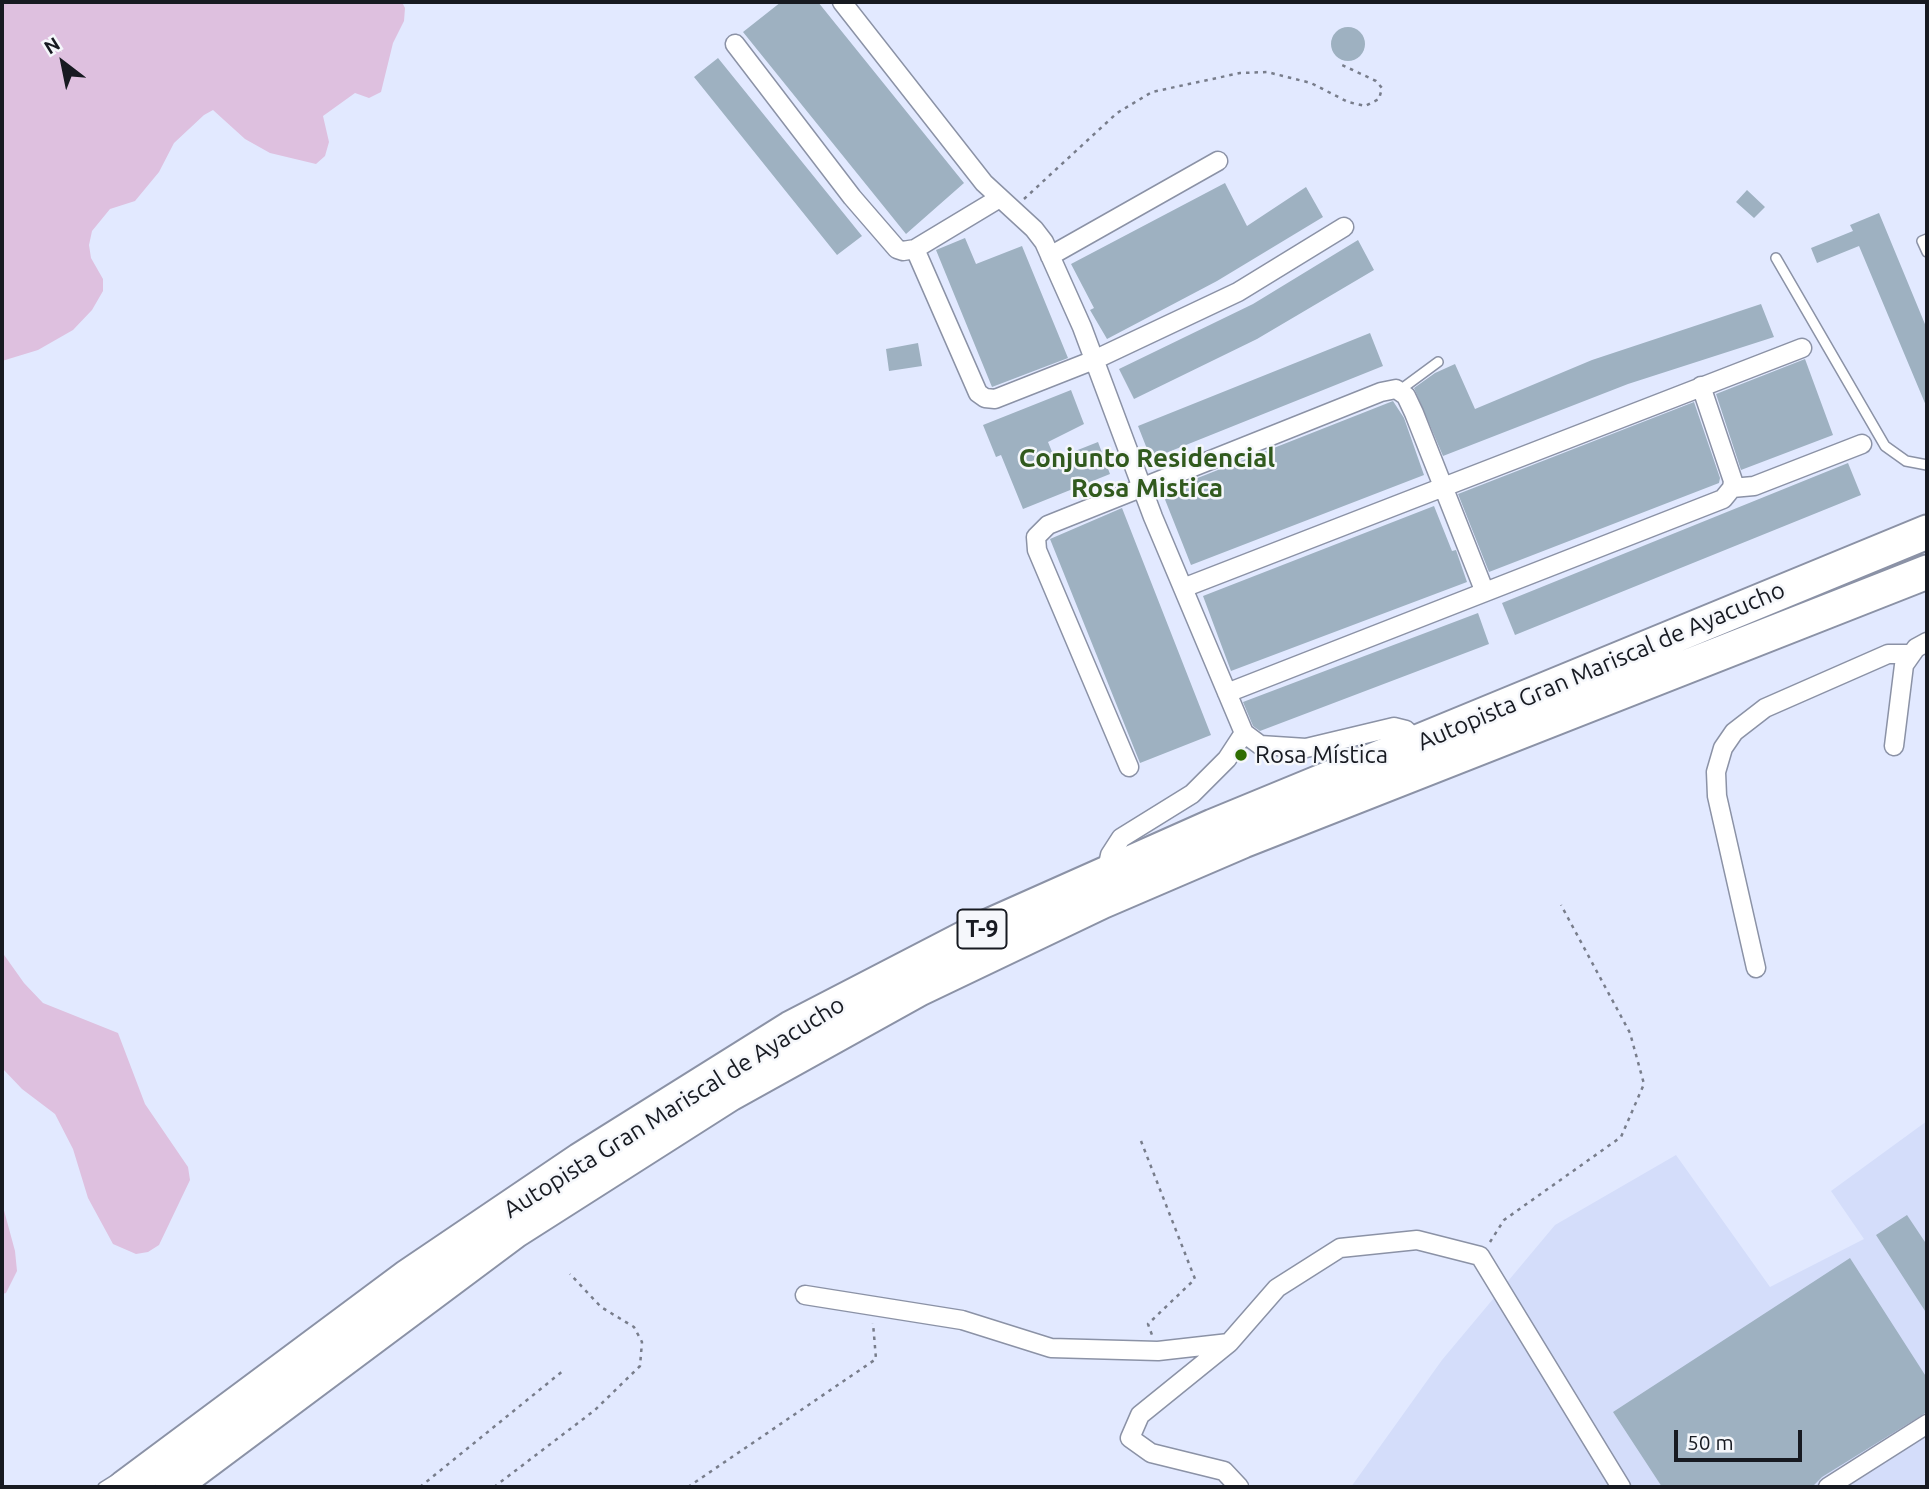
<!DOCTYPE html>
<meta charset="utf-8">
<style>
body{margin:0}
#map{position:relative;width:1929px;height:1489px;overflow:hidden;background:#e2e9ff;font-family:Ubuntu,sans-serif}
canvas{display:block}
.frame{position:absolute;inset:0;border:4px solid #171a21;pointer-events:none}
.north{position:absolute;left:28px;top:28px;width:70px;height:70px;-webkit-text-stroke:5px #f5f7fb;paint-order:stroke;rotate:328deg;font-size:19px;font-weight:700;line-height:28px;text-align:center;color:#171a21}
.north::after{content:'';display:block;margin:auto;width:24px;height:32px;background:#171a21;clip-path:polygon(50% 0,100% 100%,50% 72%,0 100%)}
.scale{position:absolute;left:1674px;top:1430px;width:128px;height:32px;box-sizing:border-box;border:4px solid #171a21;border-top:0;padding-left:9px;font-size:21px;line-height:24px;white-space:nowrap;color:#171a21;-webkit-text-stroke:5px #f5f7fb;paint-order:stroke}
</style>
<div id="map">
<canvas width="1929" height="1489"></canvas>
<div class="frame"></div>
<div class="north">N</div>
<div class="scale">50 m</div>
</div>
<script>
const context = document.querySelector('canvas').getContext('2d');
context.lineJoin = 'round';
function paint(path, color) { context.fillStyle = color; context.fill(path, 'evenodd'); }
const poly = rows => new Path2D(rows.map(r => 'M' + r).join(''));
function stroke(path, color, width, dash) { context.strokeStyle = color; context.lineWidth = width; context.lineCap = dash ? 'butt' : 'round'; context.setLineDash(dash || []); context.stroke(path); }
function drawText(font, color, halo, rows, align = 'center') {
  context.font = font + ' Ubuntu,sans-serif'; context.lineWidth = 5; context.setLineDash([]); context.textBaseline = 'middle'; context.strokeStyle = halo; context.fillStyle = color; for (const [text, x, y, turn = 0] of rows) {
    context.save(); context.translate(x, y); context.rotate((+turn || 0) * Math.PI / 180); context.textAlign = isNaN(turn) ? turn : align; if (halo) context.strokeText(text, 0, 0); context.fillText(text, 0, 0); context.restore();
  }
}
const built = poly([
 [1927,1121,1927,1487,1351,1487,1442,1360,1555,1225,1676,1155,1770,1287,1864,1239,1831,1191]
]);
const green = poly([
 [2,2,402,2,405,8,404,21,393,43,381,92,369,98,355,93,323,116,329,142,325,156,316,164,270,153,245,139,213,110,204,115,174,143,159,172,135,201,110,209,92,231,89,245,91,258,103,279,103,291,92,310,73,330,38,350,2,361],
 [2,952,24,983,43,1003,118,1033,145,1104,188,1167,190,1180,159,1245,148,1252,136,1254,113,1244,88,1198,73,1149,55,1114,22,1089,2,1068],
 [2,1203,15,1251,17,1271,6,1293,2,1294]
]);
const building = poly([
 [781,2,818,2,964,183,906,234,743,32],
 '1331 44a17 17 0 1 1 34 0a17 17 0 1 1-34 0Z',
 [718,58,862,236,837,255,694,77],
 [1225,183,1247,226,1306,187,1323,217,1217,281,1107,339,1090,310,1094,308,1071,264],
 [1747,190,1765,207,1754,218,1736,202],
 [1879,213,1927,329,1927,408,1859,246,1817,263,1811,248,1853,231,1850,225],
 [965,238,976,264,1022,246,1068,358,992,387,936,250],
 [1358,240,1374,270,1257,339,1134,399,1119,369,1253,304],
 [1761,304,1774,337,1628,384,1443,456,1414,388,1435,373,1455,364,1475,409,1592,360],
 [1370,333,1383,366,1151,459,1138,426],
 [918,343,922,366,889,371,886,349],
 [1805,359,1833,435,1741,470,1716,394],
 [1071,390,1084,424,1048,442,1055,459,1098,442,1110,474,1023,509,1001,455,996,457,983,425],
 [1393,401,1404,418,1424,475,1191,565,1162,492],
 [1694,402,1720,478,1719,483,1489,572,1458,494],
 [1848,463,1861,495,1515,635,1502,603],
 [1434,506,1452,551,1456,550,1467,582,1231,671,1203,596],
 [1122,508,1211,735,1140,763,1050,539],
 [1478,613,1489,644,1260,731,1253,726,1243,702],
 [1907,1215,1927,1245,1927,1314,1876,1235],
 [1850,1258,1927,1378,1927,1412,1822,1477,1812,1487,1662,1487,1613,1412]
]);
const path = poly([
 [1024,199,1117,113,1152,92,1240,73,1267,72,1311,83,1348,102,1365,106,1379,99,1382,88,1376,81,1342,65],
 [1141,1141,1195,1279,1148,1324,1152,1335],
 [1490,1242,1504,1220,1621,1137,1644,1084,1630,1033,1561,905],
 [420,1487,564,1370],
 [494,1487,595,1410,640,1366,642,1342,634,1327,601,1307,570,1274],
 [688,1487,876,1359,873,1323]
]);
const lane = poly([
 [1927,239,1922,241,1927,252],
 [1776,258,1885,446,1906,461,1927,465],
 [1400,390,1438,362],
 [103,1487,119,1477]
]);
const street = poly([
 [842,2,984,183,1034,229,1044,242,1082,327,1153,517,1244,733,1260,745,1306,748,1394,727,1406,730,1418,743],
 [735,44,852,197,897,249,903,251,915,249,998,199],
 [915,249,978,393,985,398,995,399,1094,360,1238,292,1344,227],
 [1050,256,1218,161],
 [1732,488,1754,486,1862,444],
 [1183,588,1802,348],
 [1227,693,1723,499,1732,488,1733,481,1701,386],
 [1894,746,1904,665,1916,648,1927,642],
 [1129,767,1037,550,1036,537,1048,525,1381,392,1396,389,1406,396,1414,413,1484,590],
 [1106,874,1110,855,1121,838,1192,794,1227,759,1244,733],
 [1756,968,1717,796,1716,772,1723,748,1734,732,1765,708,1888,654,1910,654],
 [805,1295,962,1320,1051,1348,1158,1351,1229,1343,1277,1288,1340,1248,1417,1240,1480,1256,1621,1487],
 [1229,1343,1140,1415,1130,1438,1151,1453,1224,1471,1239,1487],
 [1828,1487,1927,1424]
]);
const highway = poly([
 [125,1487,407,1277,580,1160,791,1028,986,927,1213,826,1927,532],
 [172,1487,515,1231,730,1094,919,989,1101,902,1243,841,1927,572]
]);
const markers = [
 [1241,755,7,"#2f6e03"]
];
const shields = [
 [982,929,49]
];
const shieldNames = [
 ["T-9",982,929]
];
const streetNames = [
 ["Autopista Gran Mariscal de Ayacucho",1601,666,-23],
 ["Autopista Gran Mariscal de Ayacucho",674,1107,-32]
];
const poiNames = [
 ["Rosa Mística",1255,755]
];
const neighbourhoodNames = [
 ["Conjunto Residencial",1147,458],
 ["Rosa Mistica",1147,488]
];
paint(built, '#d4ddfa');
paint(green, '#dec0df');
paint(building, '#9eb1c1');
stroke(lane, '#8b92a6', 12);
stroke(street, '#8b92a6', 21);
stroke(highway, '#8b92a6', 37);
stroke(path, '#787d8b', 2.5, [3.5, 5]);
stroke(lane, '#fff', 9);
stroke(street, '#fff', 18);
stroke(highway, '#fff', 33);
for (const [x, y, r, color] of markers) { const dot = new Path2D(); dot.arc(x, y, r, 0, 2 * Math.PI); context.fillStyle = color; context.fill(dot); stroke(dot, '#f5f7fb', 2.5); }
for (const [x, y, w] of shields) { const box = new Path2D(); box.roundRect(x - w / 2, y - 19.5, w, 39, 5); context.fillStyle = '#f5f7fb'; context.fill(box); stroke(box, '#171a21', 2); }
drawText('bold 23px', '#171a21', null, shieldNames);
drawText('24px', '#171a21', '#f5f7fb', streetNames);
drawText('24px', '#171a21', '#f5f7fb', poiNames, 'left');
drawText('bold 26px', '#315a1e', '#f5f7fb', neighbourhoodNames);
</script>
